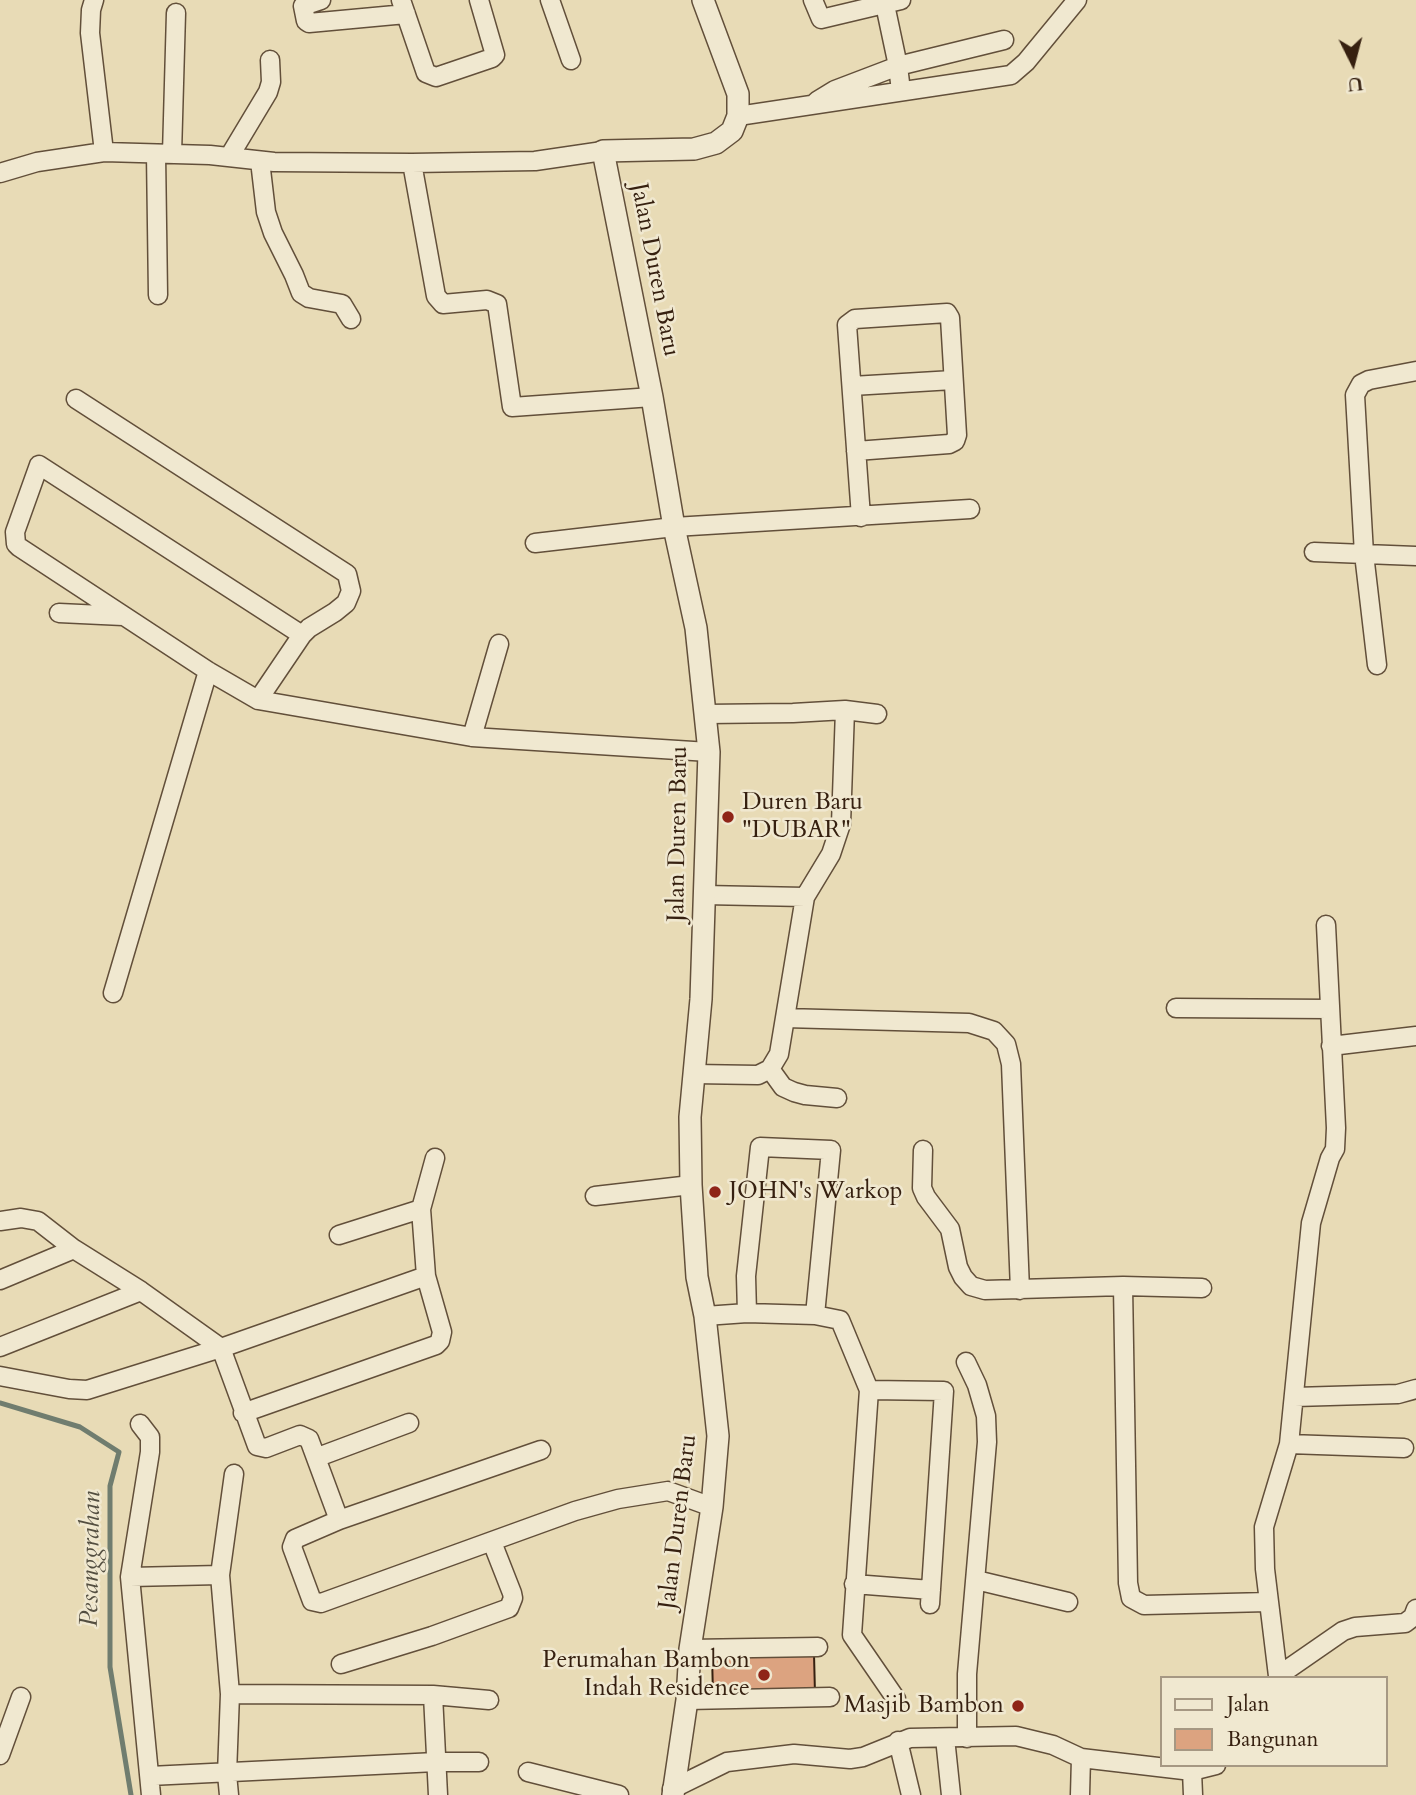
<!DOCTYPE html>
<style>
body{margin:0}
#map{position:relative;width:1416px;height:1795px;overflow:hidden;background:#e8dbb6;font-family:Cardo,serif}
canvas{display:block}
.legend{position:absolute;left:1160px;top:1676px;width:228px;height:91px;box-sizing:border-box;background:#f0e8d0;border:2px solid #a69883;margin:0;padding:9px 12px;list-style:none;font-size:21px;color:#362010}
.legend li{display:flex;align-items:center;gap:14px;height:35px}
.legend b{width:35px;border:2px solid #a69883}
.north{position:absolute;left:1318px;top:28px;width:70px;height:70px;-webkit-text-stroke:5px #f0e8d0;paint-order:stroke;rotate:174deg;font-size:19px;font-weight:700;line-height:28px;text-align:center;color:#362010}
.north::after{content:'';display:block;margin:auto;width:24px;height:32px;background:#362010;clip-path:polygon(50% 0,100% 100%,50% 72%,0 100%)}
</style>
<div id="map">
<canvas width="1416" height="1795"></canvas>
<ul class="legend">
<li><b style="height:9px;background:#f0e8d0"></b>Jalan</li>
<li><b style="height:19px;background:#dca380"></b>Bangunan</li>
</ul>
<div class="north">U</div>
</div>
<script>
const context = document.querySelector('canvas').getContext('2d');
context.lineJoin = 'round';
const poly = rows => new Path2D(rows.map(r => 'M' + r).join(''));
function stroke(path, color, width, dash) { context.strokeStyle = color; context.lineWidth = width; context.lineCap = dash ? 'butt' : 'round'; context.setLineDash(dash || []); context.stroke(path); }
function paint(path, color) { context.fillStyle = color; context.fill(path, 'evenodd'); }
function drawText(font, color, halo, rows, align = 'center') {
  context.font = font + ' Cardo,serif'; context.lineWidth = 5; context.setLineDash([]); context.textBaseline = 'middle'; context.strokeStyle = halo; context.fillStyle = color; for (const [text, x, y, turn = 0] of rows) {
    context.save(); context.translate(x, y); context.rotate((+turn || 0) * Math.PI / 180); context.textAlign = isNaN(turn) ? turn : align; if (halo) context.strokeText(text, 0, 0); context.fillText(text, 0, 0); context.restore();
  }
}
const stream = poly([
 [0,1403,80,1427,119,1452,110,1486,110,1667,131,1795]
]);
const building = poly([
 [814,1654,815,1694,713,1695,712,1655,814,1654]
]);
const minor = poly([
 [94,0,91,10,90,33,104,152],
 [321,0,303,6,306,21,309,23,406,14],
 [401,0,426,73,436,77,492,58,495,55,479,0],
 [550,0,571,60],
 [813,0,821,19,901,0],
 [884,0,898,66,901,91],
 [817,101,835,90,898,66,1004,40],
 [738,116,1011,75,1026,62,1077,0],
 [156,154,158,295],
 [172,154,176,13],
 [229,157,268,92,271,82,270,60],
 [260,161,266,212,273,233,294,275,301,293,309,298,342,304,351,319],
 [412,163,436,296,443,304,487,300,497,304,512,407,652,397],
 [0,173,37,162,104,152,210,155,274,162,412,163,535,161,603,151],
 [852,386,953,380],
 [76,399,347,574,351,591,346,603,335,612,309,628,302,635,258,700],
 [856,451,949,444,955,441,957,435,950,318,947,313,855,319,847,325,861,517],
 [535,543,674,527,970,509],
 [1314,552,1416,556],
 [59,613,123,616],
 [302,635,39,465,15,532,16,544,19,547,208,671,258,700,472,737,709,752],
 [1377,665,1364,554,1355,395,1361,384,1369,380,1416,371],
 [706,714,793,713,845,710,877,714],
 [472,737,499,644],
 [704,895,805,897],
 [113,993,208,671],
 [1176,1008,1329,1009],
 [785,1018,969,1023,994,1031,1006,1044,1011,1064,1020,1290],
 [1331,1046,1416,1036],
 [770,1069,783,1087,794,1092,805,1095,837,1098],
 [694,1074,758,1075,770,1069,779,1054,805,897,831,854,841,824,845,710],
 [923,1150,922,1188,926,1197,950,1229,958,1267,963,1277,971,1286,985,1290,1123,1286,1202,1288],
 [595,1196,691,1185],
 [0,1221,21,1218,38,1221,74,1249,141,1291,221,1348,257,1446,266,1448,300,1435,309,1439,339,1520],
 [339,1235,421,1209],
 [0,1280,74,1249],
 [1123,1286,1128,1583,1131,1598,1144,1605,1268,1602],
 [747,1313,746,1276,760,1147,831,1150,815,1315],
 [705,1316,747,1313,815,1315,840,1320,869,1390,944,1391,930,1604],
 [0,1347,141,1291],
 [966,1362,977,1385,986,1416,987,1442,967,1674,967,1738],
 [0,1376,69,1389,87,1390,221,1348,426,1276,421,1209,435,1158],
 [869,1390,852,1635,896,1699],
 [1295,1397,1398,1394,1416,1389],
 [243,1413,436,1345,440,1341,442,1332,426,1276],
 [140,1424,150,1437,150,1452,130,1577,151,1795],
 [1289,1444,1404,1448],
 [541,1450,339,1520,295,1539,292,1547,312,1601,321,1603,575,1511,618,1499,668,1491,712,1507],
 [318,1457,409,1423],
 [130,1577,220,1575],
 [976,1580,1068,1602],
 [854,1584,931,1590],
 [690,1649,818,1647],
 [341,1664,432,1636,509,1608,513,1598,512,1593,492,1542],
 [1278,1676,1265,1569,1264,1527,1289,1444,1311,1223,1330,1158,1335,1149,1336,1128,1326,925],
 [1278,1678,1278,1676,1343,1631,1355,1627,1405,1623,1413,1617,1416,1609],
 [230,1694,433,1695,489,1700],
 [433,1695,438,1795],
 [687,1700,830,1697],
 [945,1738,951,1795],
 [898,1741,911,1795],
 [0,1755,21,1697],
 [1192,1771,1193,1795],
 [528,1772,619,1795],
 [150,1776,436,1762,479,1762],
 [672,1789,727,1762,794,1754,850,1759,863,1757,910,1738,1016,1736,1053,1745,1081,1758,1192,1771,1216,1765],
 [229,1795,227,1774,230,1694,220,1575,234,1474],
 [1080,1795,1081,1758]
]);
const tertiary = poly([
 [673,1795,687,1700,690,1649,712,1507,718,1436,705,1316,697,1277,691,1185,690,1117,701,999,709,752,696,628,674,527,652,397,603,151,694,149,716,143,732,131,738,116,738,94,703,0]
]);
const markers = [
 [728,817,7,"#8f2418"],
 [715,1192,7,"#8f2418"],
 [764,1675,7,"#8f2418"],
 [1018,1706,7,"#8f2418"]
];
const streetNames = [
 ["Jalan Duren Baru",654,270,79],
 ["Jalan Duren Baru",679,834,-89],
 ["Jalan Duren Baru",679,1522,-83]
];
const poiNames = [
 ["Duren Baru",742,803],
 ["\"DUBAR\"",742,831],
 ["JOHN's Warkop",729,1192],
 ["Perumahan Bambon",750,1661,"right"],
 ["Indah Residence",750,1689,"right"],
 ["Masjib Bambon",1004,1706,"right"]
];
const waterNames = [
 ["Pesanggrahan",92,1559,-89]
];
stroke(stream, '#707d6f', 5);
paint(building, '#dca380');
stroke(building, '#362010', 2);
stroke(minor, '#624f3a', 21);
stroke(tertiary, '#624f3a', 24);
stroke(minor, '#f0e8d0', 18);
stroke(tertiary, '#f0e8d0', 21);
for (const [x, y, r, color] of markers) { const dot = new Path2D(); dot.arc(x, y, r, 0, 2 * Math.PI); context.fillStyle = color; context.fill(dot); stroke(dot, '#f0e8d0', 2.5); }
drawText('24px', '#362010', '#f0e8d0', streetNames);
drawText('24px', '#362010', '#f0e8d0', poiNames, 'left');
drawText('italic 26px', '#534e40', '#f0e8d0', waterNames);
</script>
